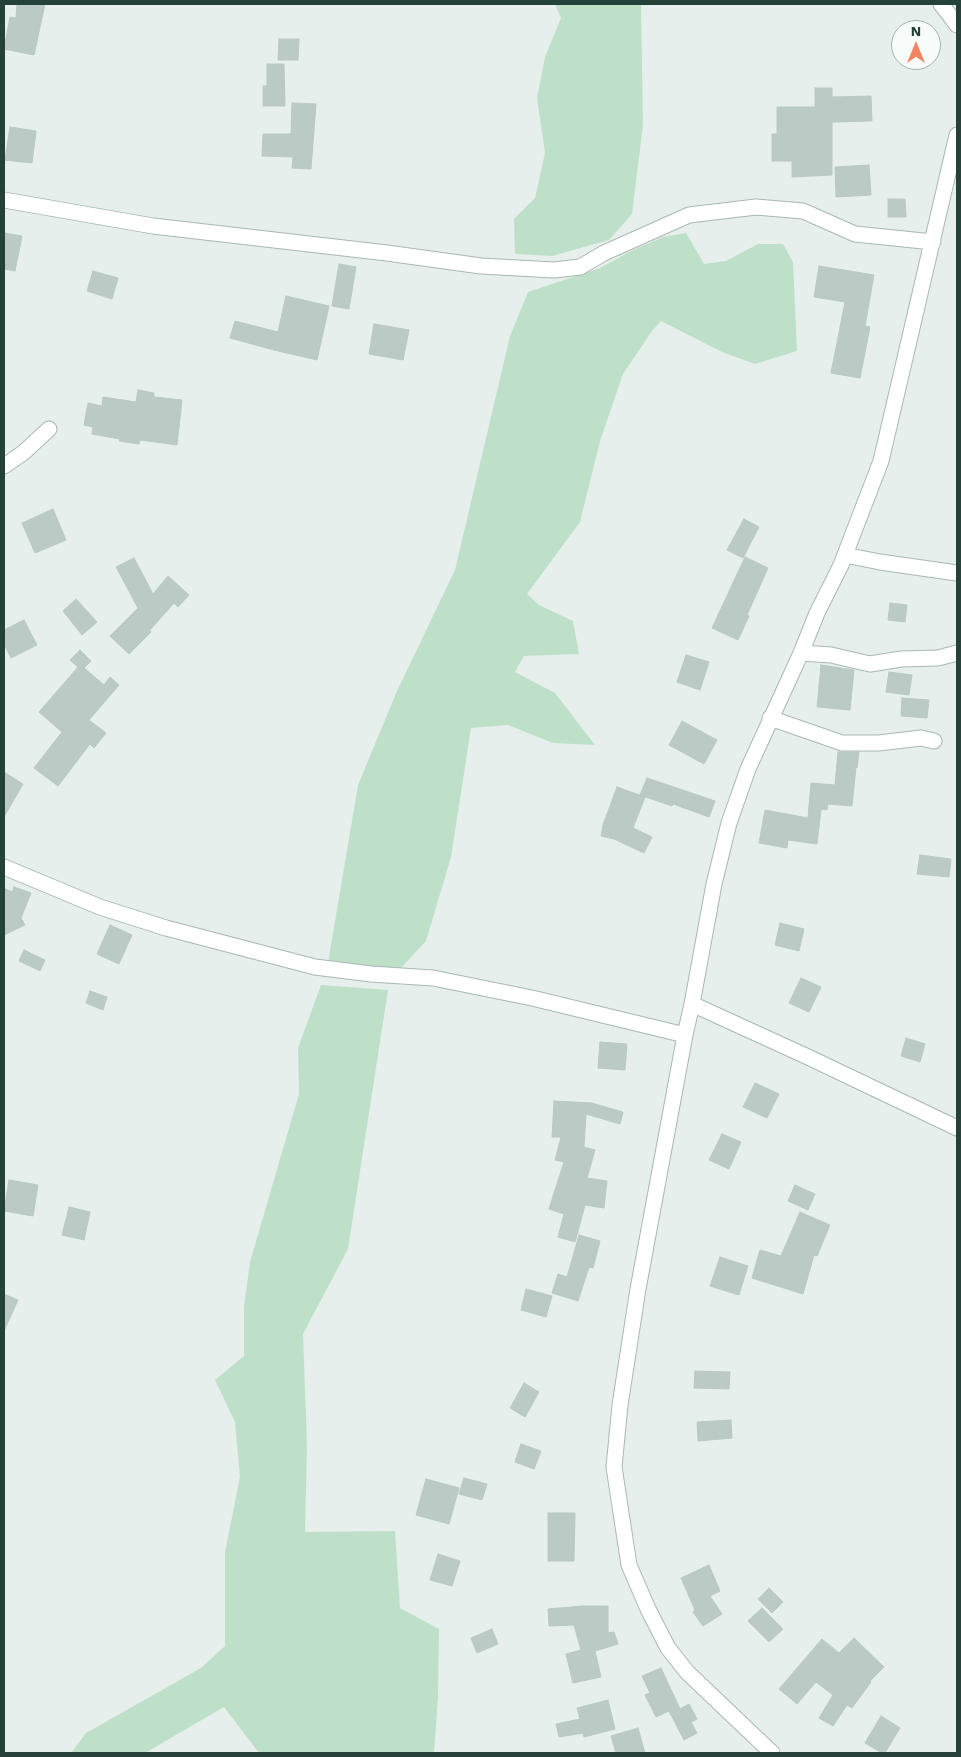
<!DOCTYPE html>
<style>
body{margin:0}
#map{position:relative;width:961px;height:1757px;overflow:hidden;background:#e6efeb;font-family:"Work Sans",sans-serif}
canvas{display:block}
.frame{position:absolute;inset:0;border:5px solid #24423a;pointer-events:none}
.north{position:absolute;left:891px;top:20px;width:50px;height:50px;box-sizing:border-box;background:#f7fbf9;border:1px solid #a3b1ad;border-radius:50%;rotate:0deg;font-size:14px;font-weight:700;line-height:20px;text-align:center;color:#24423a}
.north::after{content:'';display:block;margin:auto;width:18px;height:22px;background:#f4845f;clip-path:polygon(50% 0,100% 100%,50% 72%,0 100%)}
</style>
<div id="map">
<canvas width="961" height="1757"></canvas>
<div class="frame"></div>
<div class="north">N</div>
</div>
<script>
const context = document.querySelector('canvas').getContext('2d');
context.lineJoin = 'round';
function paint(path, color) { context.fillStyle = color; context.fill(path, 'evenodd'); }
const poly = rows => new Path2D(rows.map(r => 'M' + r).join(''));
function stroke(path, color, width, dash) { context.strokeStyle = color; context.lineWidth = width; context.lineCap = dash ? 'butt' : 'round'; context.setLineDash(dash || []); context.stroke(path); }
const green = poly([
 [555,4,641,4,643,125,632,214,609,240,552,256,515,254,514,219,535,198,545,153,537,98,545,57,561,18],
 [686,233,704,264,726,261,758,244,783,244,793,262,797,351,755,364,722,352,661,321,652,331,623,374,600,441,580,522,527,594,539,605,573,621,579,654,524,656,515,672,555,693,595,745,553,743,508,725,471,728,451,857,426,941,400,969,328,963,358,785,397,691,455,570,510,336,528,292,600,268,631,251,663,237],
 [321,985,388,990,348,1249,303,1334,307,1444,305,1532,395,1531,400,1608,439,1629,438,1697,434,1753,259,1753,224,1707,145,1753,71,1753,86,1733,201,1668,225,1646,225,1552,240,1477,235,1422,215,1380,244,1356,244,1307,250,1262,299,1094,298,1048]
]);
const building = poly([
 [17,4,45,4,34,55,4,49,10,17,16,18,17,4],
 [279,39,299,39,298,60,278,60,279,39],
 [267,64,284,64,285,106,263,106,263,86,267,86,267,64],
 [815,88,832,88,832,97,871,96,872,121,832,122,832,175,792,177,792,161,772,161,772,134,777,134,777,107,815,107,815,88],
 [292,103,316,104,311,169,292,168,293,157,262,156,263,134,291,134,292,103],
 [10,127,36,131,32,163,5,160,10,127],
 [869,165,871,195,836,197,835,167,869,165],
 [888,199,905,199,906,217,888,217,888,199],
 [4,233,22,236,15,271,4,269,4,233],
 [339,264,356,267,349,309,332,306,339,264],
 [819,266,874,275,865,326,870,327,860,378,831,373,845,302,814,297,819,266],
 [93,271,118,278,112,299,87,291,93,271],
 [286,296,329,306,317,360,274,350,230,338,235,321,278,332,286,296],
 [374,324,409,330,403,360,369,354,374,324],
 [138,390,154,393,154,397,182,400,177,445,140,440,139,444,119,441,120,439,92,434,93,427,84,425,88,403,102,406,103,397,136,402,138,390],
 [53,509,66,540,35,553,22,523,53,509],
 [744,519,759,527,743,558,727,550,744,519],
 [745,557,768,568,747,615,749,616,738,640,712,628,745,557],
 [134,558,153,594,168,576,189,595,178,607,174,603,150,630,151,632,129,654,110,636,138,608,116,567,134,558],
 [76,599,97,622,82,635,63,611,76,599],
 [890,603,907,605,905,622,888,620,890,603],
 [24,620,37,645,11,658,4,644,4,630,24,620],
 [80,650,91,661,84,668,104,685,110,677,119,685,89,720,106,733,94,748,90,744,58,786,34,768,62,732,39,712,78,667,70,660,80,650],
 [686,655,709,662,700,690,677,682,686,655],
 [821,665,854,670,850,710,817,707,821,665],
 [889,672,912,675,909,695,886,692,889,672],
 [902,698,929,700,927,718,901,716,902,698],
 [682,721,717,740,704,764,669,745,682,721],
 [838,752,859,752,857,768,856,767,852,806,828,804,827,810,821,809,817,844,788,840,787,848,759,843,765,810,808,818,811,783,835,785,838,752],
 [4,772,23,784,4,817,4,772],
 [647,778,715,801,709,817,673,804,672,806,640,795,647,778],
 [617,787,645,797,633,828,652,837,644,853,614,839,601,836,603,825,617,787],
 [920,855,951,859,949,877,917,874,920,855],
 [14,887,31,893,21,918,25,925,4,935,4,888,12,892,14,887],
 [780,923,804,929,799,951,775,945,780,923],
 [110,925,132,935,119,964,97,954,110,925],
 [24,950,45,960,40,971,19,961,24,950],
 [801,978,821,987,809,1012,789,1003,801,978],
 [90,991,107,997,103,1010,86,1003,90,991],
 [906,1038,925,1044,920,1062,901,1056,906,1038],
 [600,1042,627,1044,625,1070,598,1068,600,1042],
 [755,1083,779,1094,767,1118,743,1107,755,1083],
 [554,1101,592,1103,623,1112,620,1124,586,1114,584,1147,595,1150,587,1178,607,1181,604,1208,585,1205,575,1242,558,1237,564,1214,549,1209,564,1162,555,1160,561,1137,552,1137,554,1101],
 [722,1134,741,1142,729,1169,709,1160,722,1134],
 [9,1180,38,1185,33,1216,4,1211,9,1180],
 [795,1185,815,1194,808,1210,788,1201,795,1185],
 [69,1207,90,1212,84,1240,62,1235,69,1207],
 [800,1212,830,1225,817,1256,814,1255,803,1294,752,1278,760,1250,781,1256,800,1212],
 [579,1235,600,1241,593,1268,589,1267,578,1301,552,1293,558,1274,567,1277,579,1235],
 [720,1257,748,1266,739,1295,710,1286,720,1257],
 [526,1289,552,1296,546,1317,521,1310,526,1289],
 [4,1294,18,1300,4,1331,4,1294],
 [695,1371,730,1372,729,1389,694,1388,695,1371],
 [524,1383,539,1392,525,1417,510,1408,524,1383],
 [731,1420,732,1438,698,1441,697,1422,731,1420],
 [521,1444,541,1451,534,1469,515,1462,521,1444],
 [464,1478,487,1484,482,1500,459,1494,464,1478],
 [426,1479,459,1488,449,1524,416,1515,426,1479],
 [548,1513,575,1513,574,1561,548,1561,548,1513],
 [438,1554,460,1561,452,1586,430,1580,438,1554],
 [709,1565,720,1591,710,1596,722,1614,703,1626,693,1612,695,1610,681,1578,709,1565],
 [769,1588,783,1602,772,1613,758,1599,769,1588],
 [583,1606,608,1606,608,1633,614,1632,618,1644,595,1651,601,1677,573,1683,566,1654,581,1650,574,1625,549,1626,548,1609,583,1606],
 [762,1608,783,1629,769,1642,748,1621,762,1608],
 [492,1629,498,1644,477,1653,471,1638,492,1629],
 [854,1638,884,1667,870,1681,871,1682,852,1708,847,1705,833,1726,819,1718,833,1695,816,1682,797,1704,779,1689,822,1639,839,1653,854,1638],
 [661,1668,680,1709,689,1704,697,1719,691,1722,697,1733,684,1740,669,1711,656,1717,645,1695,650,1693,642,1676,661,1668],
 [608,1700,615,1729,584,1737,583,1733,559,1737,556,1724,580,1719,577,1708,608,1700],
 [881,1716,900,1728,885,1753,882,1753,865,1743,881,1716],
 [638,1728,645,1753,616,1753,611,1736,638,1728]
]);
const minor = poly([
 [941,4,957,25],
 [4,200,153,226,387,253,481,266,554,270,580,267,604,253,689,215,756,207,803,211,855,234,933,242],
 [4,466,23,453,49,429],
 [845,555,880,562,957,573],
 [801,653,831,655,870,664,901,659,938,658,957,653],
 [770,718,842,743,879,743,921,738,934,741],
 [4,867,100,907,166,928,315,967,371,974,433,978,532,998,685,1035],
 [692,1004,808,1057,957,1128],
 [772,1753,687,1672,668,1648,648,1609,629,1565,614,1467,620,1405,638,1289,685,1035,692,1004,714,884,729,823,748,769,801,653,817,613,841,565,881,461,957,135]
]);
paint(green, '#bfe0c8');
paint(building, '#bbcac4');
stroke(building, '#b8c9c2', 1);
stroke(minor, '#a8b8b2', 17);
stroke(minor, '#fff', 15);
</script>
